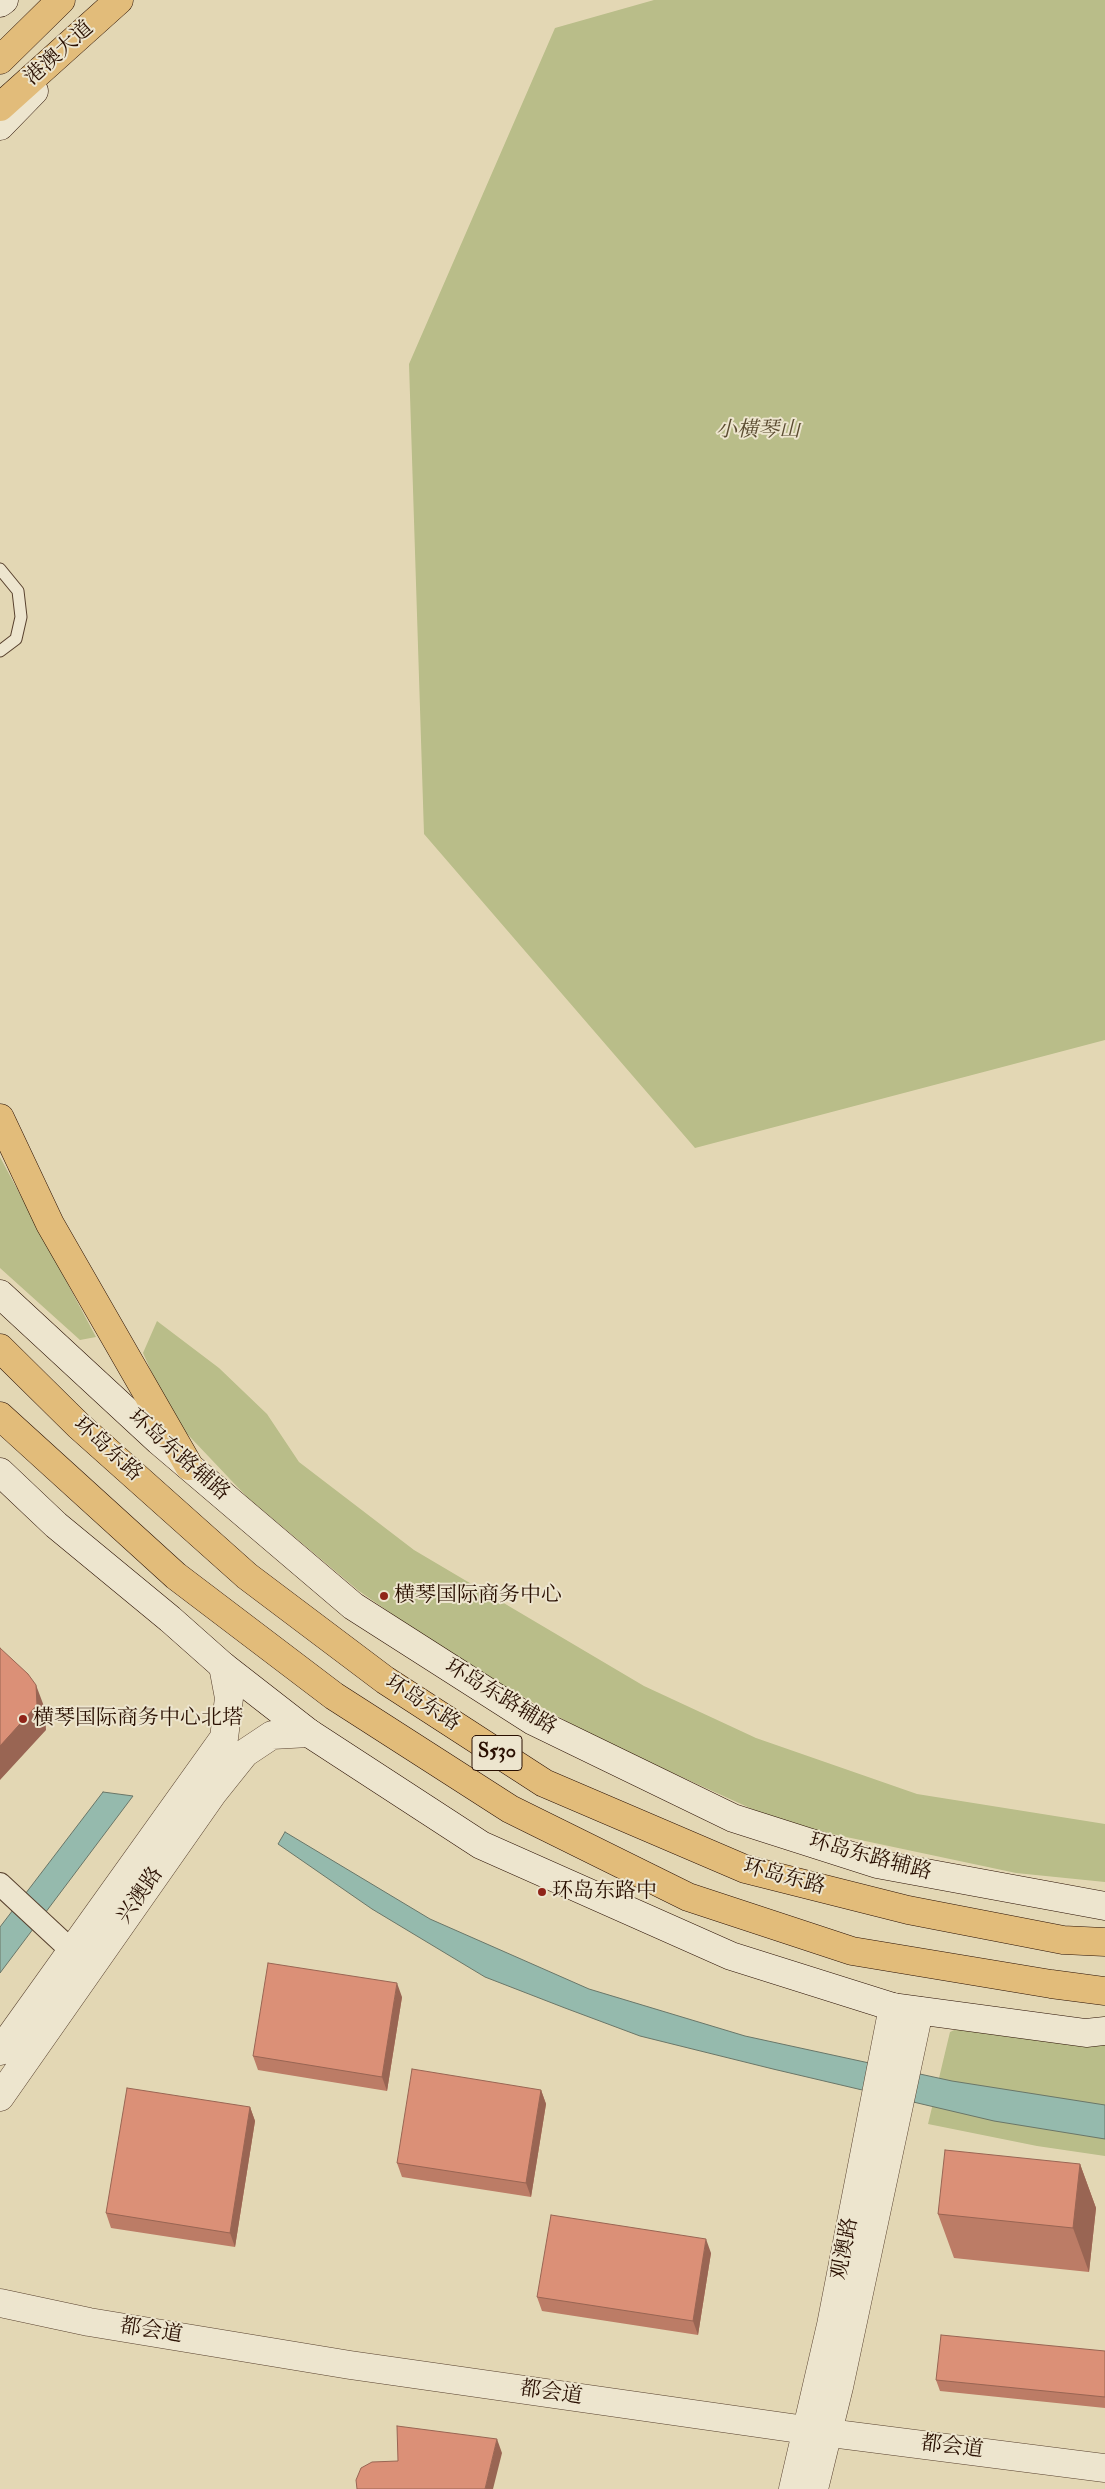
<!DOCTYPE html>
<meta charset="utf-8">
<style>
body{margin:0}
canvas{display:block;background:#e3d7b4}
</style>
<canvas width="1105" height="2489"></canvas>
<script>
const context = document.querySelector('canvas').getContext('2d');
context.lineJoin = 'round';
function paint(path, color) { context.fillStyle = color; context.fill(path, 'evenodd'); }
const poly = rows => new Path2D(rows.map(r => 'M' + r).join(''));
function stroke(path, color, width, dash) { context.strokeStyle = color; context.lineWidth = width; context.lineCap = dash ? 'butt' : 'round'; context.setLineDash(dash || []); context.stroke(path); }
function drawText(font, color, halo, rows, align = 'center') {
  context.font = font + ' "IM FELL Double Pica","Noto Serif SC",serif'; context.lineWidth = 4; context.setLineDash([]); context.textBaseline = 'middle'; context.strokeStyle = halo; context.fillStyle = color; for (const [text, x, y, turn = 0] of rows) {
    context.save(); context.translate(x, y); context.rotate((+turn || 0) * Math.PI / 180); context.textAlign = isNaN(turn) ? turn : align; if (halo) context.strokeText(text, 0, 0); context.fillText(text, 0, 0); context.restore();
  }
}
const green = poly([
 [654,0,1105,0,1105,1040,695,1148,424,834,409,364,555,28],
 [0,1157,96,1337,80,1340,0,1268],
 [157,1321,219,1368,267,1414,299,1462,414,1550,644,1686,756,1738,917,1794,1105,1824,1105,1882,1016,1873,785,1824,598,1739,460,1661,359,1591,247,1497,173,1419,143,1353],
 [961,2027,1105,2038,1105,2156,1037,2146,928,2124,950,2032]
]);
const water = poly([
 [103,1792,133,1796,0,1973,0,1927,103,1792],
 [285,1832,430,1919,589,1989,745,2036,952,2081,1105,2105,1105,2139,994,2121,773,2069,640,2036,565,2008,485,1977,372,1909,278,1844,285,1832]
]);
const service = poly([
 [0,569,18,591,21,617,16,639,0,651]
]);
const minor = poly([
 [0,1884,72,1951]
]);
const tertiary = poly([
 [0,2051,224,1738,229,1698,223,1666],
 [0,2097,213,1793,245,1753,272,1735,309,1733],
 [0,2303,89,2322,350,2365,806,2430,1105,2468],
 [793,2489,831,2325,893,2007],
 [814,2489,839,2387,919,2011]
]);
const secondary = poly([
 [0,3,4,0],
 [0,126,34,91],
 [0,1294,159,1441,353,1606,533,1721,733,1818,877,1864,1105,1906],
 [0,1472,56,1525,170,1619,223,1666,309,1733,481,1845,731,1956,893,2007,1086,2033,1105,2031]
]);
const primary = poly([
 [0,60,61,0],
 [0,107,119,0],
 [0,1118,50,1224,189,1466],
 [0,1348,79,1426,247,1576,385,1680,544,1783,745,1869,908,1910,1063,1940,1105,1942],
 [0,1416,176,1576,334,1696,510,1809,688,1897,852,1951,1051,1984,1105,1991]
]);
const wall = poly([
 [402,1997,387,2091,258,2070,253,2056],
 [541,2090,546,2104,531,2197,402,2177,397,2163],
 [250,2107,255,2121,235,2247,111,2228,106,2213],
 [1080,2164,1096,2208,1089,2272,954,2258,938,2214],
 [711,2253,698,2335,542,2311,537,2297],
 [1105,2351,1105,2408,940,2391,936,2380]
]);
const shadedWall = poly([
 [36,1685,45,1709,46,1730,0,1780,0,1746],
 [397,1983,402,1997,387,2091,382,2077],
 [541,2090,546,2104,531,2197,526,2183],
 [250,2107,255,2121,235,2247,230,2233],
 [1080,2164,1096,2208,1089,2272,1073,2228],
 [706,2239,711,2253,698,2335,693,2321],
 [497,2439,502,2453,493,2489,485,2489]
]);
const building = poly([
 [0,1648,28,1674,36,1685,37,1705,0,1746,0,1648],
 [268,1963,397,1983,382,2077,253,2056,268,1963],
 [412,2069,541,2090,526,2183,397,2163,412,2069],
 [127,2088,250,2107,230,2233,106,2213,127,2088],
 [945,2150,1080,2164,1073,2228,938,2214,945,2150],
 [551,2215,706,2239,693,2321,537,2297,551,2215],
 [941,2335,1105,2351,1105,2397,936,2380,941,2335],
 [397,2426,497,2439,485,2489,357,2489,356,2480,361,2468,372,2462,398,2461,397,2426]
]);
const markers = [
 [384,1596,5,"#8f2418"],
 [23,1719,5,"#8f2418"],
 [542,1892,5,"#8f2418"]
];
const shields = [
 [497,1753,50]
];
const shieldNames = [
 ["S530",497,1753]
];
const streetNames = [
 ["港澳大道",60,54,-42],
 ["环岛东路",107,1450,42],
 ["环岛东路辅路",178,1456,41],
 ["环岛东路辅路",500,1698,31],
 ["环岛东路",422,1704,33],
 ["环岛东路辅路",870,1858,15],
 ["环岛东路",784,1878,15],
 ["兴澳路",141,1896,-55],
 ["观澳路",846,2249,-79],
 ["都会道",151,2332,9],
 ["都会道",551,2394,8],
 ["都会道",952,2448,7]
];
const parkNames = [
 ["小橫琴山",758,431]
];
const poiNames = [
 ["横琴国际商务中心",394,1596],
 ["横琴国际商务中心北塔",33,1719],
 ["环岛东路中",552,1892]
];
paint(green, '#b9bd89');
paint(water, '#95baad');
stroke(water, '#6a7668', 1);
stroke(service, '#58412e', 13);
stroke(minor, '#58412e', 24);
stroke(tertiary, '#58412e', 29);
stroke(secondary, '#290f01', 29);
stroke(primary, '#290f01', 29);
stroke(service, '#ede5ce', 11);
stroke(minor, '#ede5ce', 22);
stroke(tertiary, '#ede5ce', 28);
stroke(secondary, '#ede5ce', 28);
stroke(primary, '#e2bc7a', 28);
paint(wall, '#bc7c66');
paint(shadedWall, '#996553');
paint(building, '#db9077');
stroke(building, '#996553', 1);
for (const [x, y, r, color] of markers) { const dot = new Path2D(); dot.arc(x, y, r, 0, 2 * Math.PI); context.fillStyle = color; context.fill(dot); stroke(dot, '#ede5ce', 2); }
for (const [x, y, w] of shields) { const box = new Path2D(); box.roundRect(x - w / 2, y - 17.5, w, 35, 4); context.fillStyle = '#ede5ce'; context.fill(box); stroke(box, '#290f01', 1); }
drawText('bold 20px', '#290f01', null, shieldNames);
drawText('21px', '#290f01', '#ede5ce', streetNames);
drawText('italic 21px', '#5b4c31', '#ede5ce', parkNames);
drawText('21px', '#290f01', '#ede5ce', poiNames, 'left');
</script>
